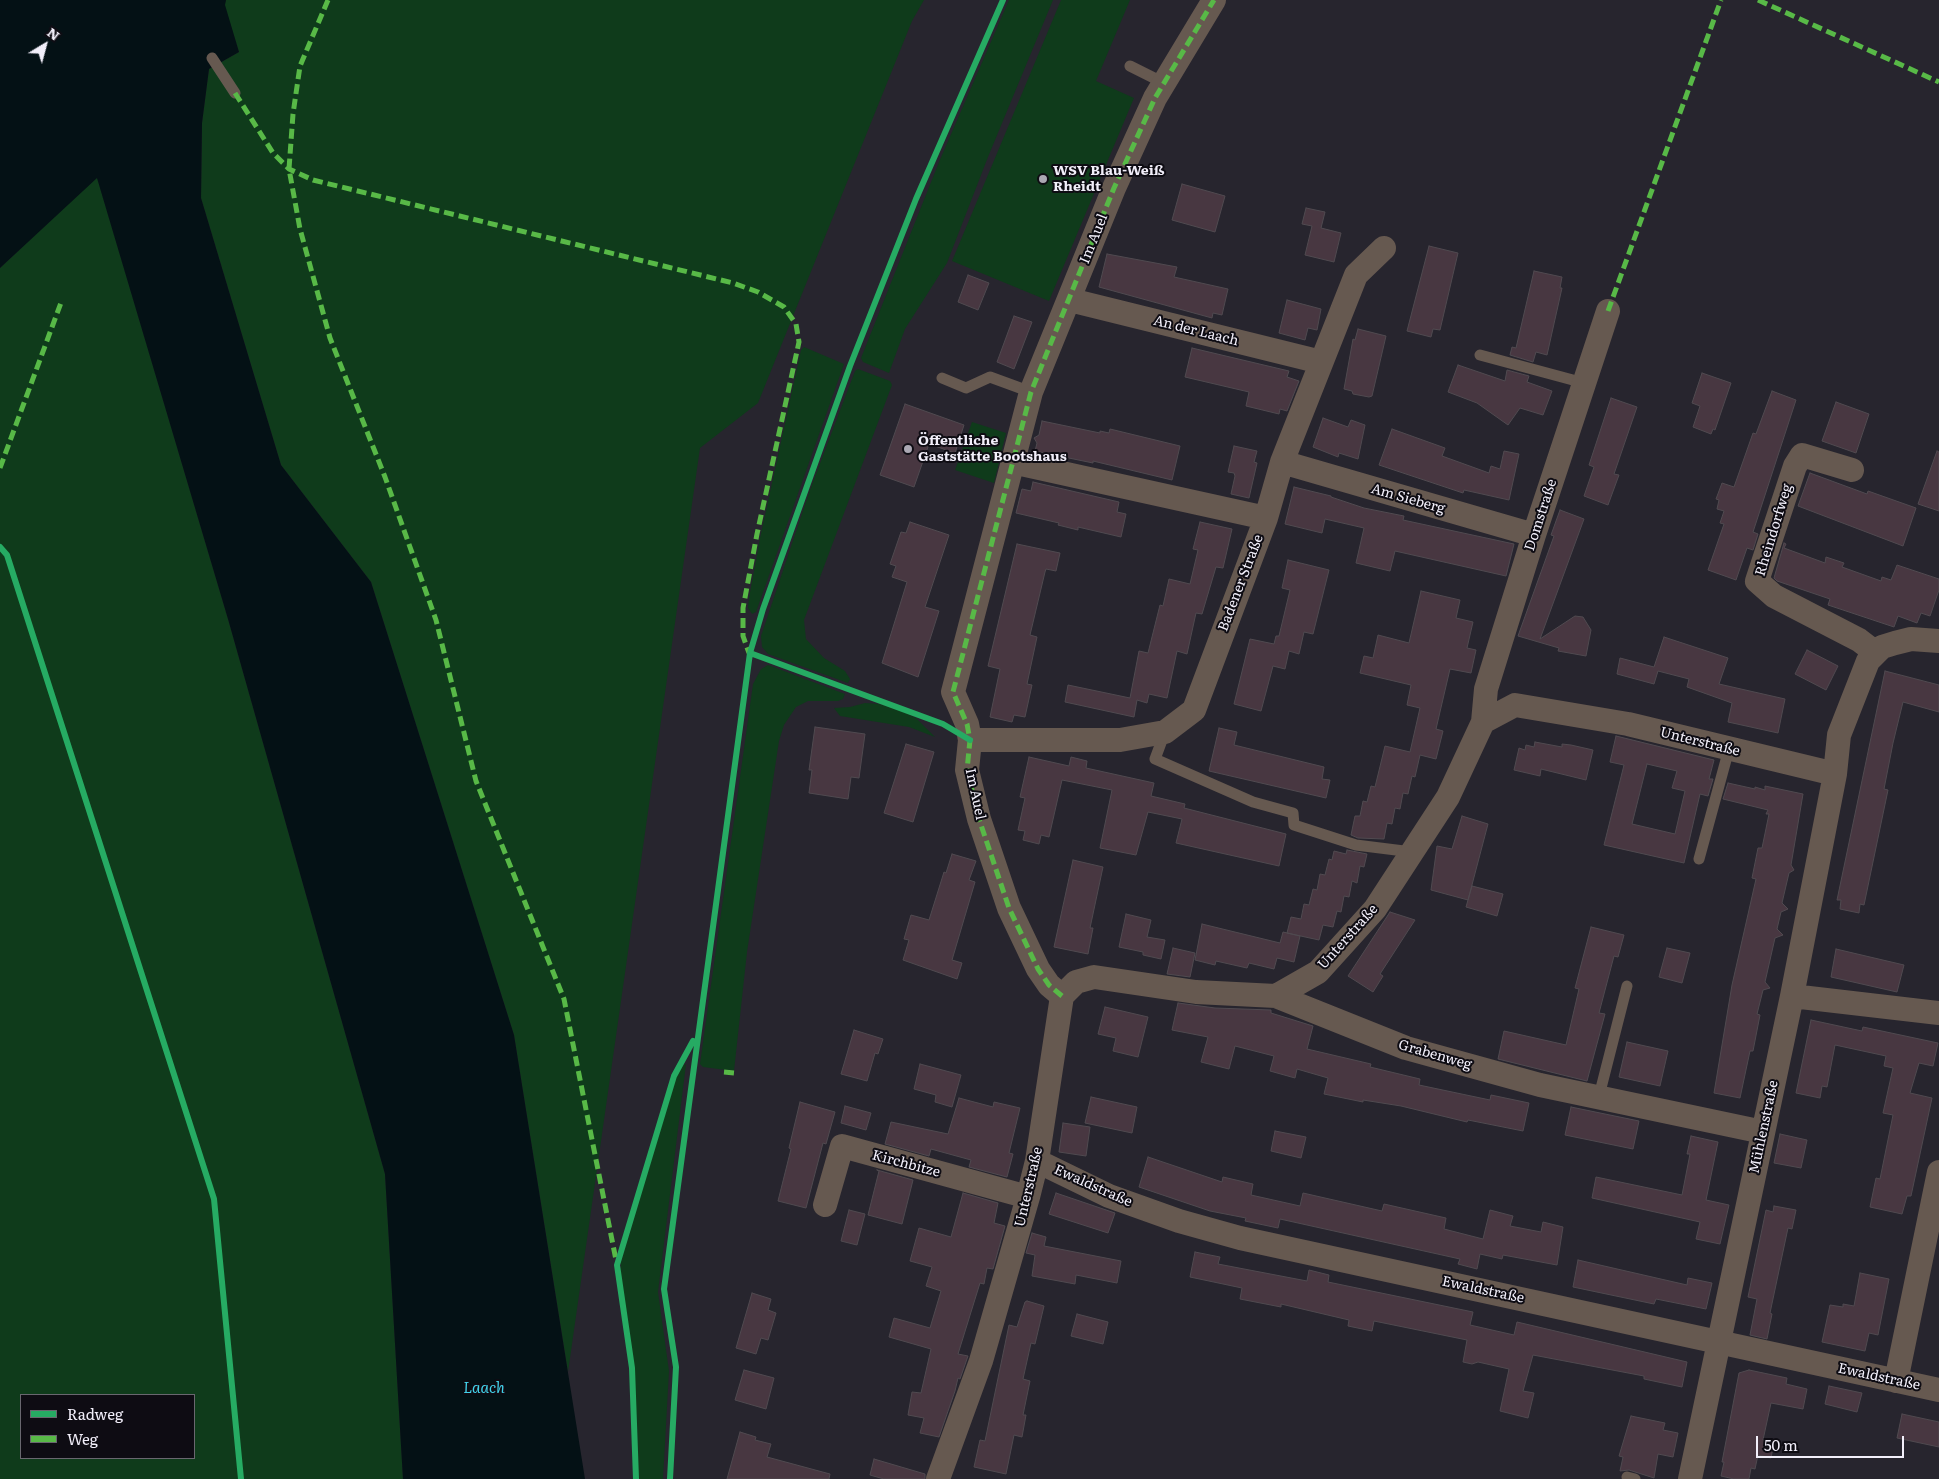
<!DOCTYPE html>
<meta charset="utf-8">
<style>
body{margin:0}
#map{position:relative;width:1939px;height:1479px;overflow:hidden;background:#27252e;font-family:Literata,serif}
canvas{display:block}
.legend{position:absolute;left:20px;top:1394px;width:175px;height:65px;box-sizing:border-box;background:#0e0c13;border:1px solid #69676f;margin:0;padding:6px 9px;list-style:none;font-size:15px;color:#f2effa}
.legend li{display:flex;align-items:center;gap:10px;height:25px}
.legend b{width:25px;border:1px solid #69676f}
.north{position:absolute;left:20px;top:20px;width:50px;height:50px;-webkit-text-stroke:4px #0e0c13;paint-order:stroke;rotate:37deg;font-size:14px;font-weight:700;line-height:20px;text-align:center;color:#f2effa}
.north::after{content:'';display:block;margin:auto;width:18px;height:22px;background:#f2effa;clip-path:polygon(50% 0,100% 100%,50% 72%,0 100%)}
.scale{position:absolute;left:1756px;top:1436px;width:148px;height:22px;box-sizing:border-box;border:2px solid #f2effa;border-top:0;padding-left:6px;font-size:15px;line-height:18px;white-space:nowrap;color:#f2effa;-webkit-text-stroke:4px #0e0c13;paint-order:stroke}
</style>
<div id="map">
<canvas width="1939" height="1479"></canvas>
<ul class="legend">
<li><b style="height:6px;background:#26ab63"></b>Radweg</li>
<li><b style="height:6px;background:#58b947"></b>Weg</li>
</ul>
<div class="north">N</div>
<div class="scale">50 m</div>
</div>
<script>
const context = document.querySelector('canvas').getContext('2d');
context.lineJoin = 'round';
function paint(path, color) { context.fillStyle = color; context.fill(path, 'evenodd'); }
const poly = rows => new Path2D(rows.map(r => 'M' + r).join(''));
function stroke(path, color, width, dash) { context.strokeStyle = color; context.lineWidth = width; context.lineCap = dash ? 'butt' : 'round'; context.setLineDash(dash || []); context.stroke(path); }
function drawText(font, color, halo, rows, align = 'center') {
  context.font = font + ' Literata,serif'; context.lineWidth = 4; context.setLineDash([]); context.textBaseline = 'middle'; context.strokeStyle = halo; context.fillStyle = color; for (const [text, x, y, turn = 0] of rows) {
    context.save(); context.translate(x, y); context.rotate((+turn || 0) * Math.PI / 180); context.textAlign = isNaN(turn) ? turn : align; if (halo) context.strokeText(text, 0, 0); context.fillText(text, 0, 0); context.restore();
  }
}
const green = poly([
 [226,0,924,0,912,21,758,403,700,448,568,1372,514,1035,371,582,281,465,201,198,202,123,209,69,239,52,224,5],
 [1009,0,1053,0,988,157,947,263,905,329,889,373,863,362,861,358,939,162],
 [1061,0,1130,0,1096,81,1134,98,1049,301,952,261],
 [97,177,228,619,385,1174,403,1479,0,1479,0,268],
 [21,1395,194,1395,194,1458,21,1458],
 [804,347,844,364,756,612,752,614,748,608,749,598,760,538,801,350],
 [858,369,890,381,892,385,804,620,806,639,824,658,845,671,850,679,848,683,768,654,762,647,761,636,810,490,855,371],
 [972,422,1006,433,994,483,955,470],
 [768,665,845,694,843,699,838,701,808,701,796,707,784,725,779,741,747,952,734,1071,703,1067,700,1064,753,684,761,669],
 [865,703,879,704,904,712,916,718,935,737,909,727,840,716,834,708,850,707],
 [686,1064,658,1292,669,1371,663,1479,638,1479,637,1420,620,1293,621,1262,676,1077,682,1066]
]);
const water = poly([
 [0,0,226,0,225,5,239,52,209,69,202,123,201,198,281,465,371,582,514,1035,585,1479,403,1479,385,1174,228,619,97,178,0,268]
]);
const building = poly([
 [1182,184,1225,196,1215,232,1172,220,1182,184],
 [1306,208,1325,212,1321,228,1341,233,1334,262,1305,255,1312,226,1302,224,1306,208],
 [1429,246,1458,253,1440,330,1433,329,1431,337,1407,331,1429,246],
 [1107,254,1177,267,1174,277,1228,289,1222,315,1213,313,1212,318,1099,287,1107,254],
 [1534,271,1562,277,1560,288,1562,288,1547,355,1536,352,1533,362,1510,355,1512,347,1516,348,1534,271],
 [968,275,989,283,978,310,958,302,968,275],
 [1287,300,1321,309,1317,330,1308,328,1305,340,1279,333,1287,300],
 [1014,316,1032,322,1014,369,997,362,1014,316],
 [1358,329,1386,336,1372,396,1369,397,1353,394,1352,391,1344,389,1353,339,1355,340,1358,329],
 [1192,348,1289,371,1287,377,1299,381,1287,411,1280,409,1279,414,1246,406,1249,392,1185,377,1192,348],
 [1458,365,1505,381,1507,370,1529,376,1527,382,1552,391,1543,415,1520,408,1508,425,1477,403,1448,392,1458,365],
 [1702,373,1731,383,1715,430,1713,429,1711,434,1693,427,1700,406,1692,403,1702,373],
 [1772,391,1796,400,1753,532,1758,534,1753,550,1747,548,1736,580,1708,570,1724,524,1720,523,1724,511,1717,509,1719,500,1716,499,1722,483,1734,487,1753,433,1756,434,1772,391],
 [1611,398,1637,407,1614,474,1619,475,1608,505,1584,496,1594,467,1589,465,1611,398],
 [1836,402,1869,414,1856,453,1822,441,1836,402],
 [905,404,964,425,955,453,929,444,914,487,880,475,905,404],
 [1323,418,1348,427,1351,420,1365,425,1358,459,1339,453,1338,457,1313,447,1323,418],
 [1042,421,1100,433,1100,431,1109,433,1110,429,1180,446,1172,480,1093,461,1093,463,1035,451,1037,443,1034,438,1039,435,1042,421],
 [1392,429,1445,448,1442,456,1489,473,1491,466,1500,469,1504,451,1519,454,1509,500,1464,490,1463,493,1379,465,1392,429],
 [1234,446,1257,451,1254,462,1257,463,1249,498,1231,494,1235,476,1234,473,1228,472,1234,446],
 [1937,451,1939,452,1939,511,1918,504,1937,451],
 [1810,473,1867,494,1868,491,1916,508,1903,546,1798,506,1810,473],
 [1033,482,1119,502,1117,512,1126,514,1121,537,1078,527,1078,530,1058,525,1059,523,1016,513,1022,489,1031,491,1033,482],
 [1294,487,1331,496,1331,497,1364,508,1404,516,1403,520,1514,544,1506,576,1395,551,1390,571,1356,563,1364,528,1325,519,1322,533,1285,524,1294,487],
 [1560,510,1584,519,1540,639,1575,616,1583,617,1591,630,1586,656,1558,651,1559,648,1518,636,1554,536,1551,535,1560,510],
 [910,522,949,535,925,607,939,611,918,677,882,663,907,582,892,577,896,566,890,564,901,532,906,533,910,522],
 [1200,522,1232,529,1223,568,1216,567,1202,614,1196,613,1187,654,1177,651,1167,698,1149,694,1147,703,1137,700,1134,717,1065,702,1068,685,1130,698,1139,651,1148,653,1160,605,1163,606,1169,579,1190,584,1198,550,1193,549,1200,522],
 [1784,543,1786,544,1784,548,1825,563,1826,557,1844,563,1842,567,1881,581,1882,577,1891,580,1897,565,1939,579,1939,590,1930,616,1921,613,1917,623,1898,616,1894,627,1828,605,1830,599,1777,581,1774,578,1784,543],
 [1017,544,1060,553,1056,571,1046,569,1045,572,1030,635,1037,637,1027,684,1032,685,1025,717,1014,715,1012,722,990,717,1000,669,988,666,1017,544],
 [1288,560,1329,570,1313,634,1304,632,1299,654,1289,651,1285,669,1273,666,1261,711,1234,704,1250,639,1274,644,1276,636,1279,636,1290,590,1282,588,1288,560],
 [1421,591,1460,600,1456,618,1473,622,1467,648,1476,650,1471,673,1450,669,1436,729,1443,731,1436,759,1420,755,1415,777,1412,776,1408,794,1403,793,1400,809,1395,808,1392,824,1387,823,1384,839,1358,838,1351,835,1355,816,1360,816,1363,801,1367,802,1371,786,1375,787,1385,746,1410,752,1420,708,1407,705,1411,685,1360,673,1364,656,1373,658,1378,635,1409,643,1421,591],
 [1664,637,1728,658,1719,684,1785,699,1778,733,1728,722,1732,703,1687,687,1689,679,1658,671,1654,684,1617,674,1620,658,1654,667,1664,637],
 [1807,650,1838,666,1826,690,1795,674,1807,650],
 [1885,671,1939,685,1939,712,1903,702,1893,743,1884,789,1888,790,1864,905,1860,904,1859,913,1840,909,1841,900,1837,900,1885,671],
 [815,727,865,734,859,778,851,777,848,799,809,793,812,770,809,770,815,727],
 [1219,728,1237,732,1234,745,1324,767,1322,779,1330,780,1326,798,1209,771,1219,728],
 [1616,736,1714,760,1709,779,1713,779,1708,796,1700,794,1684,863,1604,845,1624,765,1610,762,1616,736],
 [1647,764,1677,771,1672,788,1685,791,1675,834,1632,824,1647,764],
 [1535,742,1562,747,1562,744,1571,745,1593,750,1586,780,1541,769,1540,776,1514,770,1519,748,1525,750,1526,745,1534,747,1535,742],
 [906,744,934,752,913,822,884,813,906,744],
 [1029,757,1069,766,1071,757,1087,761,1086,768,1154,783,1151,796,1185,804,1184,808,1286,834,1279,866,1176,843,1182,819,1148,812,1136,855,1100,848,1112,790,1062,780,1049,837,1041,835,1039,844,1023,840,1025,831,1018,830,1025,798,1020,797,1029,757],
 [1728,783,1755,789,1755,787,1765,790,1765,786,1803,794,1791,865,1794,870,1789,873,1782,903,1788,909,1781,912,1777,929,1783,935,1775,938,1765,982,1770,988,1763,990,1757,1014,1760,1015,1753,1051,1750,1051,1740,1098,1714,1093,1732,985,1756,879,1752,878,1758,848,1762,848,1769,814,1766,814,1768,810,1723,799,1728,783],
 [1462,816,1488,824,1468,900,1431,890,1437,846,1452,849,1462,816],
 [1347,850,1367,854,1364,867,1360,866,1357,883,1352,881,1349,897,1344,896,1341,912,1337,911,1333,927,1323,925,1319,940,1287,933,1291,917,1301,919,1304,904,1309,905,1313,889,1317,890,1320,874,1325,875,1329,859,1332,860,1334,851,1346,854,1347,850],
 [952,854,976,861,969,880,975,882,952,960,962,963,957,979,903,960,909,940,904,939,911,915,929,920,944,872,946,873,952,854],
 [1073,860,1103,867,1090,928,1093,928,1088,954,1054,947,1073,860],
 [1472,886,1503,894,1497,916,1466,907,1472,886],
 [1390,912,1415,920,1380,974,1383,976,1373,992,1348,976,1390,912],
 [1126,914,1151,920,1147,937,1165,940,1161,959,1143,955,1143,952,1119,947,1126,914],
 [1202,924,1280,943,1283,932,1300,936,1294,962,1277,958,1274,969,1249,963,1247,968,1216,961,1215,965,1195,960,1202,924],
 [1591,927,1624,935,1618,957,1614,956,1599,1013,1605,1014,1587,1081,1498,1059,1504,1031,1566,1045,1579,989,1575,988,1591,927],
 [1173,948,1195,953,1190,977,1167,974,1173,948],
 [1667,948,1690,953,1682,983,1659,977,1667,948],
 [1836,949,1904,965,1897,992,1831,977,1836,949],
 [1178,1003,1215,1008,1271,1010,1271,1013,1313,1026,1307,1049,1371,1064,1370,1067,1420,1079,1419,1085,1490,1100,1491,1095,1529,1103,1523,1131,1468,1120,1467,1122,1401,1106,1363,1100,1363,1102,1324,1094,1328,1078,1297,1069,1295,1078,1270,1071,1274,1056,1235,1046,1229,1069,1201,1062,1208,1037,1172,1030,1178,1003],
 [1105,1007,1148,1017,1138,1057,1113,1051,1116,1038,1098,1034,1105,1007],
 [1811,1020,1862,1031,1863,1027,1938,1043,1933,1066,1919,1063,1910,1093,1932,1098,1911,1196,1907,1196,1902,1214,1870,1207,1876,1178,1880,1179,1893,1115,1883,1113,1893,1068,1884,1066,1886,1056,1835,1045,1827,1087,1822,1086,1820,1098,1796,1093,1811,1020],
 [854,1030,883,1039,878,1054,875,1053,867,1081,841,1074,854,1030],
 [1627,1042,1668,1051,1660,1086,1619,1077,1627,1042],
 [920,1064,961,1075,952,1107,935,1102,936,1095,914,1089,920,1064],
 [1091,1097,1137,1107,1132,1133,1085,1123,1091,1097],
 [959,1098,993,1107,994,1102,1020,1108,1009,1153,1013,1154,1007,1177,969,1167,971,1160,931,1149,929,1156,885,1144,891,1122,948,1134,959,1098],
 [800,1102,835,1112,826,1144,823,1143,806,1208,778,1201,791,1149,789,1148,800,1102],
 [845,1106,871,1113,866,1130,841,1123,845,1106],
 [1571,1107,1639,1121,1633,1149,1565,1135,1571,1107],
 [1063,1123,1090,1127,1086,1156,1059,1152,1063,1123],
 [1275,1131,1306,1137,1301,1158,1271,1151,1275,1131],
 [1780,1134,1807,1140,1801,1168,1774,1163,1780,1134],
 [1691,1136,1718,1142,1706,1200,1729,1205,1720,1244,1696,1239,1700,1222,1592,1198,1596,1177,1682,1195,1690,1154,1687,1154,1691,1136],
 [1148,1157,1222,1182,1223,1177,1253,1184,1251,1195,1300,1206,1303,1193,1382,1211,1384,1204,1446,1218,1444,1229,1483,1239,1490,1210,1513,1216,1510,1226,1541,1232,1543,1222,1563,1227,1557,1265,1503,1255,1502,1259,1480,1254,1477,1269,1458,1264,1460,1259,1280,1219,1278,1228,1245,1221,1246,1218,1210,1211,1139,1187,1148,1157],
 [877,1170,913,1180,902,1224,868,1215,879,1171,877,1170],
 [963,1193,998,1203,994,1223,1005,1226,993,1269,987,1268,984,1284,980,1283,958,1354,968,1356,960,1379,958,1378,955,1391,939,1437,920,1433,924,1418,908,1415,912,1392,921,1393,931,1349,889,1337,894,1318,930,1328,941,1291,926,1286,932,1267,910,1261,919,1228,951,1237,963,1193],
 [1056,1193,1115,1213,1108,1233,1049,1214,1056,1193],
 [1774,1206,1796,1210,1792,1229,1788,1228,1770,1313,1772,1314,1767,1339,1750,1335,1757,1299,1748,1297,1766,1210,1773,1212,1774,1206],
 [849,1210,865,1214,857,1245,841,1241,849,1210],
 [1032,1233,1046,1237,1044,1246,1121,1261,1117,1283,1076,1275,1075,1284,1032,1276,1035,1255,1026,1253,1032,1233],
 [1195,1252,1220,1257,1218,1264,1307,1281,1309,1270,1329,1275,1328,1282,1473,1312,1470,1325,1514,1335,1517,1322,1687,1362,1682,1387,1644,1379,1644,1376,1533,1355,1523,1391,1534,1393,1528,1418,1500,1411,1509,1369,1478,1362,1472,1364,1463,1362,1467,1340,1374,1321,1372,1331,1348,1326,1349,1320,1281,1304,1281,1307,1240,1299,1242,1288,1190,1277,1195,1252],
 [1578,1260,1687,1285,1688,1278,1712,1283,1706,1309,1656,1299,1654,1304,1573,1287,1578,1260],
 [1860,1273,1889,1279,1878,1335,1869,1333,1865,1351,1822,1342,1830,1305,1843,1307,1843,1304,1854,1306,1860,1273],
 [752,1293,771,1299,768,1310,776,1313,768,1340,761,1338,756,1354,736,1348,752,1293],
 [1027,1301,1044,1306,1035,1344,1031,1343,1023,1379,1030,1381,1023,1415,1026,1415,1022,1437,1014,1435,1006,1474,974,1467,980,1440,985,1441,1009,1325,1017,1327,1025,1302,1027,1301],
 [1077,1314,1108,1322,1103,1344,1071,1336,1077,1314],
 [744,1370,774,1378,766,1409,735,1400,744,1370],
 [1749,1370,1787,1378,1786,1384,1807,1389,1803,1409,1771,1403,1763,1440,1774,1442,1771,1458,1758,1455,1755,1469,1751,1468,1749,1479,1734,1479,1721,1476,1724,1462,1722,1462,1739,1373,1749,1370],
 [1829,1386,1862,1393,1857,1412,1825,1404,1829,1386],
 [1902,1414,1939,1422,1939,1447,1897,1438,1902,1414],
 [1631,1416,1665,1423,1663,1430,1678,1433,1673,1457,1658,1454,1654,1478,1629,1470,1620,1471,1623,1457,1619,1456,1631,1416],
 [740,1432,756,1437,755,1440,771,1444,767,1457,830,1474,829,1479,727,1479,740,1432],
 [874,1459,925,1474,925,1479,884,1479,870,1475,874,1459]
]);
const lane = poly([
 [212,58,235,93],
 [1130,66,1164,83],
 [1480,355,1584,383],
 [942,378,966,388,990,377,1031,392],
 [1165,732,1155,759,1253,802,1293,813,1294,825,1356,845,1412,852],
 [1699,859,1729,749],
 [1599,1096,1627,986],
 [1627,1477,1635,1479]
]);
const street = poly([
 [1070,300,1321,362],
 [1012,462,1266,518],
 [1282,462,1534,535],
 [1852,470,1802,455,1795,466,1757,581,1774,596,1859,640,1876,653],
 [1483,722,1486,689,1534,535,1608,311],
 [970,740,1120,740,1165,732,1194,710,1266,518,1282,462,1356,275,1384,248],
 [1062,996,1049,985,1038,969,1009,908,979,819,967,770,970,740,967,724,953,692,1031,392,1114,188,1155,98,1214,0],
 [1276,996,1406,1048,1540,1085,1763,1132],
 [1792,996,1939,1013],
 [1037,1161,1109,1196,1179,1221,1240,1238,1939,1390],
 [825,1205,842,1146,1028,1197],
 [1896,1381,1939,1172],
 [938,1479,981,1361,1028,1197,1037,1161,1062,996,1076,982,1094,977,1196,992,1276,996,1318,972,1375,909,1448,797,1483,722,1515,705,1628,724,1835,774,1839,735,1868,661,1882,647,1895,643,1911,639,1939,641],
 [1690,1479,1792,996,1835,774]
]);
const quiet = poly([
 [328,0,300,66,293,114,289,169,300,229,330,338,385,477,436,620,476,781,564,999,616,1260],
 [1758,0,1939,82],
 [235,93,273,153,289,169,313,180,733,283,758,292,784,307,796,324,799,342,757,534,743,608,743,636,749,653],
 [1608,311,1721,0],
 [0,468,62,300],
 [1062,996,1049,985,1038,969,1009,908,979,819,967,770,970,740,967,724,953,692,1031,392,1114,188,1155,98,1214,0],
 [724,1072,735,1073]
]);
const cycleway = poly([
 [0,547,7,555,214,1199,241,1479],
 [750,653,943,724,970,740],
 [636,1479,632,1368,617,1265,674,1076,693,1041],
 [670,1479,676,1367,664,1289,750,653,763,609,850,366,916,199,1003,0]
]);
const markers = [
 [1043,179,5,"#aba8b3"],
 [908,449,5,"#aba8b3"]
];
const poiNames = [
 ["WSV Blau-Weiß",1053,171],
 ["Rheidt",1053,187],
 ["Öffentliche",918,441],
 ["Gaststätte Bootshaus",918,457]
];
const streetNames = [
 ["Im Auel",1094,239,-68],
 ["An der Laach",1196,331,14],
 ["Am Sieberg",1408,499,16],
 ["Domstraße",1541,515,-72],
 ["Rheindorfweg",1774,530,-73],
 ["Badener Straße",1241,583,-69],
 ["Unterstraße",1700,742,14],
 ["Im Auel",975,794,78],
 ["Unterstraße",1348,937,-48],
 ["Grabenweg",1435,1055,16],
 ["Mühlenstraße",1764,1127,-78],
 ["Kirchbitze",906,1164,15],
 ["Ewaldstraße",1093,1186,24],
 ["Unterstraße",1029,1187,-77],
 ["Ewaldstraße",1483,1290,12],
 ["Ewaldstraße",1879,1377,12]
];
const waterNames = [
 ["Laach",484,1389]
];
paint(green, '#0f3b1b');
paint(water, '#041115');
paint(building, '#483741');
stroke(building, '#504a50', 1);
stroke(lane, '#665950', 11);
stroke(street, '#665950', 24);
stroke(quiet, '#58b947', 5, [10, 5]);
stroke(cycleway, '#26ab63', 6);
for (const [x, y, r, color] of markers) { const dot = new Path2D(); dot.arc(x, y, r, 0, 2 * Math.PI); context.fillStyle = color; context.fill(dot); stroke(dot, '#0e0c13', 2); }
drawText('bold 14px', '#f2effa', '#0e0c13', poiNames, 'left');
drawText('14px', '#f2effa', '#0e0c13', streetNames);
drawText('italic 15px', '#43d3eb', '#0e0c13', waterNames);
</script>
